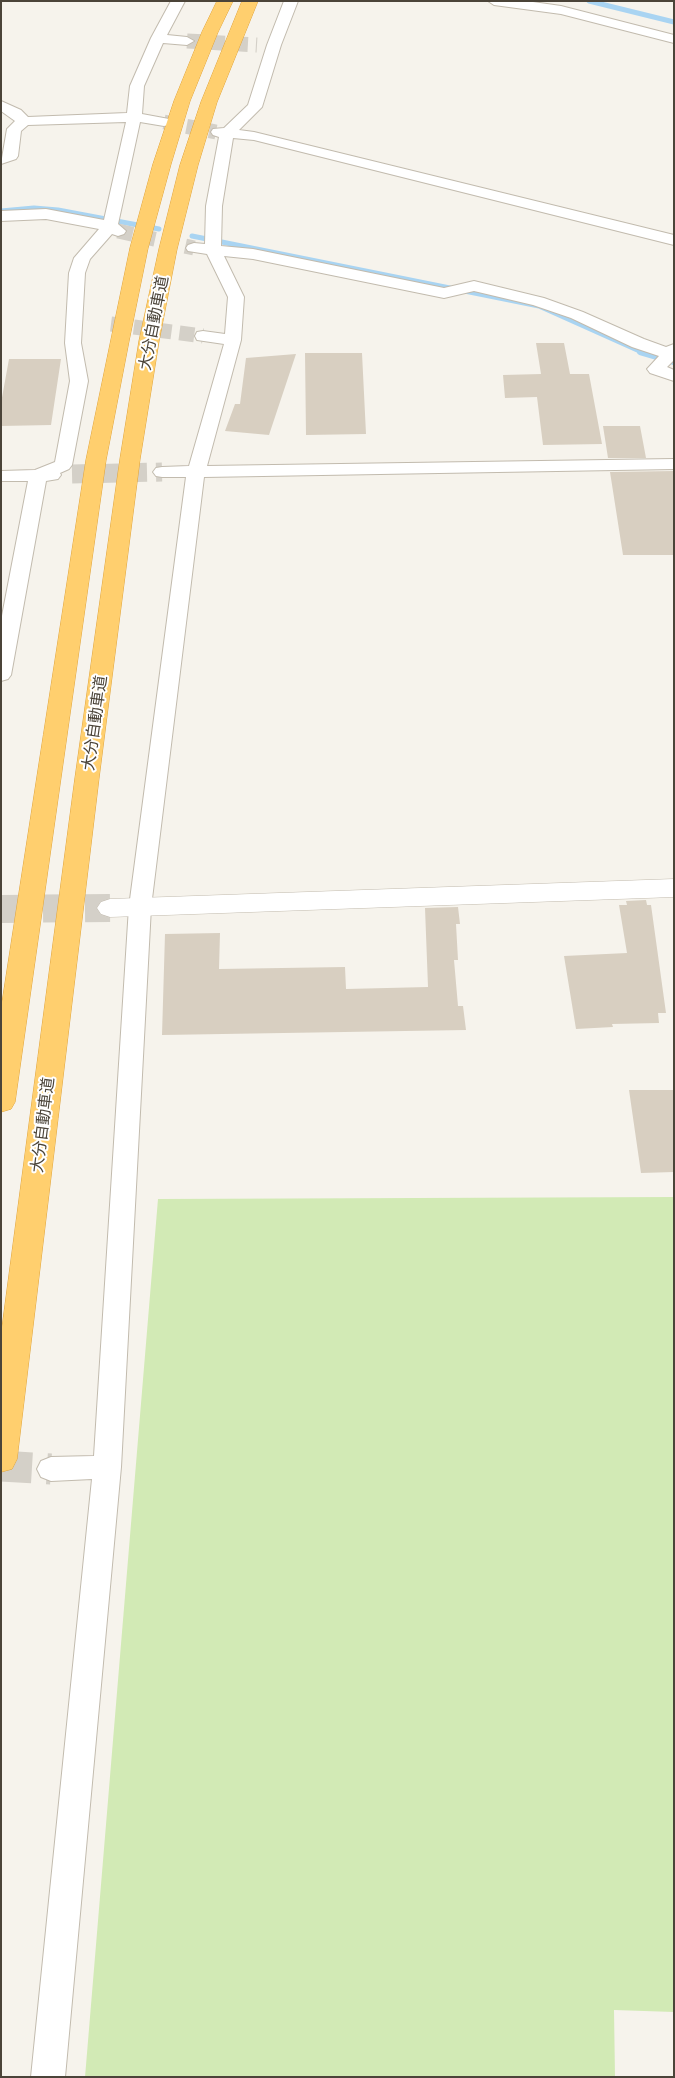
<!DOCTYPE html>
<meta charset="utf-8">
<style>
body{margin:0}
#map{position:relative;width:675px;height:2078px;overflow:hidden;background:#f6f3ec;font-family:"Public Sans",sans-serif}
canvas{display:block}
.frame{position:absolute;inset:0;border:2px solid #4b4439;pointer-events:none}
</style>
<div id="map">
<canvas width="675" height="2078"></canvas>
<div class="frame"></div>
</div>
<script>
const context = document.querySelector('canvas').getContext('2d');
context.lineJoin = 'round';
function paint(path, color) { context.fillStyle = color; context.fill(path, 'evenodd'); }
const poly = rows => new Path2D(rows.map(r => 'M' + r).join(''));
function stroke(path, color, width, dash) { context.strokeStyle = color; context.lineWidth = width; context.lineCap = dash ? 'butt' : 'round'; context.setLineDash(dash || []); context.stroke(path); }
function drawText(font, color, halo, rows, align = 'center') {
  context.font = font + ' "Public Sans","Noto Sans JP",sans-serif'; context.lineWidth = 4; context.setLineDash([]); context.textBaseline = 'middle'; context.strokeStyle = halo; context.fillStyle = color; for (const [text, x, y, turn = 0] of rows) {
    context.save(); context.translate(x, y); context.rotate((+turn || 0) * Math.PI / 180); context.textAlign = isNaN(turn) ? turn : align; if (halo) context.strokeText(text, 0, 0); context.fillText(text, 0, 0); context.restore();
  }
}
const green = poly([
 [674,1197,674,2012,614,2010,615,2077,85,2077,158,1199]
]);
const streamFar1 = poly([
 [589,1,674,22],
 [1,211,34,208,58,210,159,229],
 [192,236,539,306,644,353]
]);
const stream = poly([
 [640,352,674,362]
]);
const building = poly([
 [536,343,564,343,570,374,589,374,602,444,543,445,537,397,505,398,503,375,541,374],
 [305,353,362,353,366,434,306,435],
 [296,354,269,435,225,431,235,404,240,404,246,358],
 [9,359,61,359,51,425,1,426,1,403],
 [603,426,640,426,646,458,608,458],
 [674,471,674,555,623,555,610,472],
 [646,900,647,905,651,905,666,1013,658,1013,659,1023,612,1024,613,1027,576,1029,564,956,627,953,619,905,627,905,626,901],
 [458,907,460,924,456,924,458,960,454,960,458,1006,463,1006,466,1030,162,1035,165,934,220,933,219,969,345,967,346,989,428,987,425,908],
 [629,1090,674,1090,674,1172,641,1173]
]);
const minorTunnelFar2 = poly([
 [187,41,257,45],
 [164,122,216,132],
 [118,231,194,248],
 [111,324,203,336]
]);
const minorTunnelFar1 = poly([
 [72,474,162,472]
]);
const minorTunnel = poly([
 [1,1466,51,1469]
]);
const tertiaryTunnel = poly([
 [1,909,110,908]
]);
const minor = poly([
 [171,1,185,1,167,35,187,37,194,41,187,45,163,43,144,86,142,114,169,119,171,122,169,125,164,126,140,122,118,224,126,231,124,234,118,236,112,234,90,259,85,273,81,343,88,381,72,465,69,469,60,473,61,475,58,479,46,481,11,675,8,679,1,681,1,621,28,481,1,481,1,471,35,470,55,462,70,381,65,343,69,273,74,258,99,229,46,219,1,221,1,211,46,209,104,220,126,122,28,125,21,131,18,156,16,159,1,164,7,129,15,121,1,111,1,101,21,110,28,117,127,113,130,86,151,38,171,1],
 [284,1,298,1,281,45,262,107,239,130,254,132,674,235,674,245,254,140,233,138,222,206,221,246,253,249,444,288,474,281,544,298,583,312,644,339,666,347,674,344,674,360,667,367,674,370,674,381,650,373,647,369,659,356,632,347,571,318,533,305,474,291,444,298,253,259,224,256,244,297,241,340,207,466,674,459,674,469,204,477,151,907,121,1467,65,2077,31,2077,92,1479,51,1481,41,1477,37,1469,41,1461,51,1457,94,1456,129,907,186,477,162,477,156,476,153,472,156,468,162,467,189,466,224,344,197,340,195,336,197,332,203,331,225,334,228,297,207,254,188,251,186,248,188,245,194,243,205,244,206,206,219,137,213,135,211,132,213,129,224,128,248,105,267,45,284,1],
 [488,1,526,1,561,6,674,35,674,43,561,14,494,5,488,1]
]);
const tertiary = poly([
 [674,879,674,897,110,917,101,914,97,908,101,902,110,899,674,879]
]);
const motorway = poly([
 [217,1,233,1,218,32,190,101,171,164,148,248,129,341,106,460,15,1102,11,1109,1,1112,1,1009,86,460,130,248,153,164,174,101,202,32,217,1],
 [242,1,258,1,217,102,198,165,177,249,159,341,140,459,99,778,17,1459,12,1469,1,1472,1,1335,75,778,120,459,139,341,159,249,180,165,201,102,242,1]
]);
const streetNames = [
 ["大分自動車道",154,323,-79],
 ["大分自動車道",95,723,-82],
 ["大分自動車道",43,1125,-83]
];
paint(green, '#d2eab5');
stroke(streamFar1, '#a9d4f2', 5);
stroke(stream, '#a9d4f2', 6);
paint(building, '#d8cfc1');
stroke(minorTunnelFar2, '#d4d0c8', 15, [15, 8]);
stroke(minorTunnelFar1, '#d4d0c8', 19, [19, 9]);
stroke(minorTunnel, '#d4d0c8', 31, [31, 15]);
stroke(tertiaryTunnel, '#d4d0c8', 28, [28, 14]);
stroke(minor, '#c2bbae', 2);
stroke(tertiary, '#c2bbae', 1);
stroke(motorway, '#e0a43c', 1);
paint(minor, '#fff');
paint(tertiary, '#fff');
paint(motorway, '#ffcf6e');
drawText('16px', '#4b4439', '#fff', streetNames);
</script>
